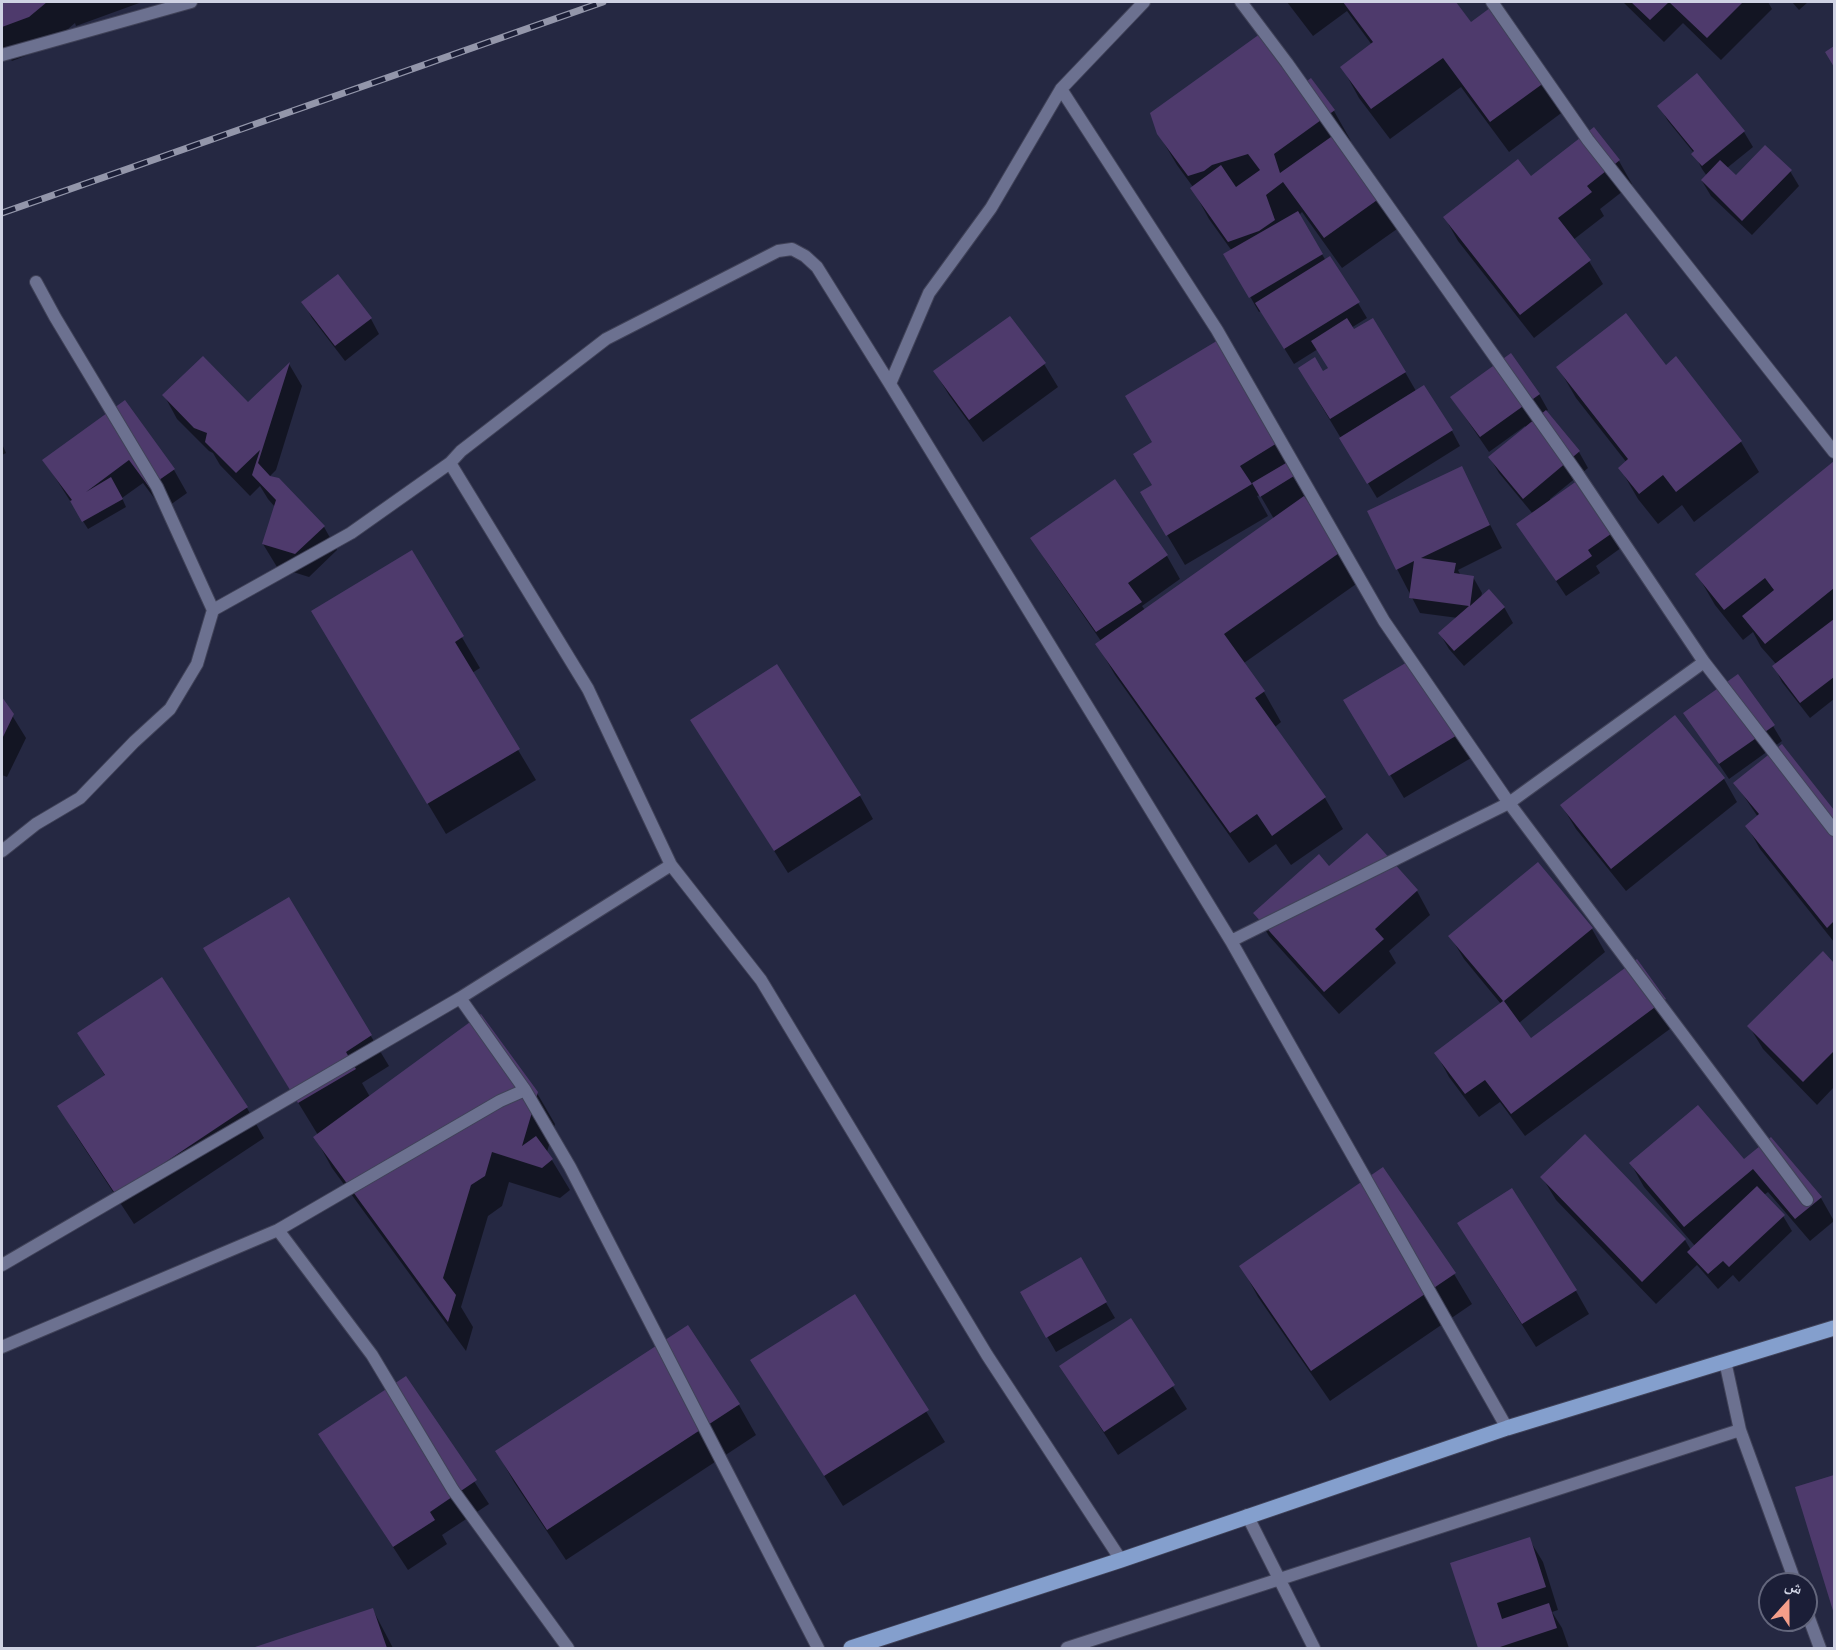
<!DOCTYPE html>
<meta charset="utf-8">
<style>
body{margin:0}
#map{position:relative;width:1836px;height:1650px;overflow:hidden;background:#252842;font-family:Roboto,"Noto Naskh Arabic",sans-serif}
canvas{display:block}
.frame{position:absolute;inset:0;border:3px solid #cfd2e3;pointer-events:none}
.north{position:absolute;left:1758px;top:1572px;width:60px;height:60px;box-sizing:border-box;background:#1b1e37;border:2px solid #63667c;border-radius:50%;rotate:21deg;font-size:16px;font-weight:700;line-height:24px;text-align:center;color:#cfd2e3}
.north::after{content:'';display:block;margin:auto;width:21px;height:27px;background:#f49e8a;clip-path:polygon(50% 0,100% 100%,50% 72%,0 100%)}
</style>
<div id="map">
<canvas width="1836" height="1650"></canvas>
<div class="frame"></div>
<div class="north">ش</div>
</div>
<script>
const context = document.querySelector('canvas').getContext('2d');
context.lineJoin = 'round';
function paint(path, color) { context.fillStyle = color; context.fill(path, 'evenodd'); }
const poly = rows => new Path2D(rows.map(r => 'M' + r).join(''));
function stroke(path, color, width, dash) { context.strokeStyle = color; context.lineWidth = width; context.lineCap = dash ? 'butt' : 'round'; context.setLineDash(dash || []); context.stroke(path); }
const shadow = poly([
 [2,2,142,2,76,26,75,23,46,48,12,61,2,49],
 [1287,2,1454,2,1471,24,1497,4,1568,108,1509,152,1461,87,1390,139,1359,98,1342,67,1372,45,1347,11,1313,36],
 [1623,2,1768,2,1772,9,1721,60,1683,23,1664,42],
 [1792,2,1808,2,1799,10],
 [1659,106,1744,132,1753,147,1727,168,1736,177,1790,171,1799,186,1752,235,1711,196,1702,181,1707,176,1702,169,1694,153,1668,121],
 [1334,111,1351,141,1346,145,1397,229,1342,268,1302,212,1299,215,1326,261,1358,303,1367,318,1351,328,1405,372,1416,391,1452,431,1460,446,1377,498,1313,392,1323,373,1329,369,1318,349,1294,364,1261,311,1259,312,1226,255,1232,251,1209,219,1192,188,1193,187,1177,165,1158,133],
 [1594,129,1619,161,1632,184,1600,209,1604,216,1573,240,1589,261,1603,284,1534,338,1458,241,1445,218,1531,178],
 [303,302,371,319,379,334,345,361,312,318],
 [1010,318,1044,364,1058,387,983,442,949,395,935,372],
 [1220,341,1298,472,1292,475,1359,582,1244,663,1264,692,1281,722,1275,727,1325,798,1343,829,1291,865,1276,844,1249,863,1115,675,1097,644,1101,641,1046,561,1032,538,1115,481,1167,556,1180,579,1142,606,1145,610,1274,519,1260,495,1257,496,1268,516,1185,565,1160,523,1153,486,1154,443],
 [289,364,302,386,276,470,269,477,324,527,337,550,309,577,277,567,263,544,275,507,268,499,260,486,250,496,220,465,213,453,209,451,177,419,164,395,248,404],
 [1558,367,1666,367,1741,442,1759,472,1694,522,1682,505,1658,524,1638,499,1620,468,1627,463,1576,398],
 [1539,394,1548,410,1545,412,1579,452,1588,468,1550,499,1551,501,1581,480,1625,545,1596,566,1600,573,1566,596,1518,524,1533,514,1499,473,1490,458,1526,428,1525,426,1489,452,1452,398],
 [124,402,174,470,187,493,163,510,143,483,122,498,126,507,88,529,44,460],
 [2,444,6,453,2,455],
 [1834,462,1834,699,1810,718,1782,682,1774,666,1776,664,1761,647,1753,632,1743,640,1715,605,1697,574],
 [1461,468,1502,548,1458,570,1461,576,1473,577,1482,593,1481,598,1504,607,1513,623,1464,666,1449,649,1440,634,1458,618,1420,613,1397,569],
 [412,553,480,668,472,673,536,780,446,834,331,642],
 [1413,660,1471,758,1404,798,1359,723],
 [2,699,26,738,7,777,2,775],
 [1685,714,1773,726,1782,741,1729,779],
 [1675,717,1724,779,1737,802,1626,891,1576,829,1562,806],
 [692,720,860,796,873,819,788,873],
 [1781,747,1834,812,1834,942,1760,849,1747,826,1758,817,1735,783],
 [1367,835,1417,891,1430,915,1389,951,1396,963,1339,1014,1269,936,1255,913,1329,868],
 [1538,864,1592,929,1605,952,1519,1023,1531,1040,1665,999,1678,1023,1525,1136,1500,1102,1479,1117,1449,1077,1436,1053,1501,1004,1464,959,1450,936],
 [288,899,389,1066,362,1083,370,1097,537,1093,555,1124,547,1152,570,1190,560,1198,509,1182,502,1206,488,1216,461,1307,473,1327,466,1351,332,1168,315,1137,318,1135,223,980],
 [1823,953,1834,965,1834,1087,1817,1105,1763,1049,1749,1026],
 [161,979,247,1108,264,1138,134,1224,77,1137,59,1107,105,1076,79,1033],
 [1585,1136,1685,1240,1691,1250,1695,1246,1644,1187,1631,1164,1744,1161,1821,1198,1834,1221,1810,1241,1768,1192,1764,1195,1783,1216,1792,1231,1739,1282,1733,1275,1718,1289,1697,1265,1656,1304,1556,1200,1542,1177],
 [1472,1246,1576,1291,1589,1314,1536,1347],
 [1080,1259,1115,1318,1056,1352,1022,1293],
 [1241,1266,1454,1274,1472,1304,1330,1401,1258,1297],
 [855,1296,945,1442,843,1506,752,1361],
 [1131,1320,1187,1409,1118,1455,1061,1366],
 [406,1378,489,1504,442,1535,447,1544,408,1570,320,1435],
 [739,1405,756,1435,566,1560,514,1482,497,1452],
 [1834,1477,1834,1611,1797,1488],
 [1529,1539,1543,1562,1558,1610,1552,1612,1562,1628,1569,1648,1480,1648,1452,1564],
 [373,1610,393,1648,255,1648]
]);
const building = poly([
 [2,2,47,2,29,17,2,27],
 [1343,2,1456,2,1471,22,1498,2,1552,77,1490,122,1443,58,1371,109,1340,67,1373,42],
 [1631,2,1669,2,1650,20],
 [1669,2,1743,2,1707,38],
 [1264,31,1303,84,1311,78,1335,110,1274,154,1280,173,1338,132,1380,198,1324,238,1283,182,1266,195,1275,220,1259,231,1228,242,1190,188,1221,165,1236,187,1260,170,1248,154,1212,165,1204,171,1188,176,1157,134,1150,113],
 [1834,46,1834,67,1825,52],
 [1697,73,1745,131,1702,166,1691,154,1694,151,1657,106],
 [1594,127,1620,160,1587,186,1592,192,1558,218,1591,260,1520,315,1443,217,1518,159,1531,176],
 [1765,145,1792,170,1742,221,1701,180,1720,160,1736,175],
 [1298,211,1323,254,1249,298,1223,254],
 [1330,256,1360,302,1284,349,1255,303],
 [338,274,372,318,335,346,301,302],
 [1626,313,1666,365,1676,356,1742,441,1676,492,1663,475,1639,494,1618,468,1628,459,1556,367],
 [1010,316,1046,363,969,420,933,371],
 [1347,318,1354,329,1373,318,1406,372,1330,419,1298,368,1315,357,1323,371,1328,368,1311,341],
 [1220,339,1282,440,1240,466,1252,484,1166,536,1140,492,1152,485,1133,454,1152,442,1125,396],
 [1511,353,1540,394,1480,437,1450,397],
 [203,356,248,402,290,362,258,463,270,476,279,478,325,526,295,554,262,544,276,500,252,475,260,450,236,473,205,442,207,433,194,428,162,395],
 [1424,385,1453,430,1367,484,1339,438],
 [125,400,175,469,149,487,129,460,86,492,111,477,123,499,82,522,70,501,72,500,42,460],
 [1546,410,1580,451,1523,499,1488,457],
 [1834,461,1834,588,1765,644,1742,616,1774,590,1765,578,1724,610,1695,574],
 [1286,463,1294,476,1260,497,1252,483],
 [1462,466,1490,525,1421,558,1456,563,1454,573,1474,576,1470,606,1489,589,1505,607,1454,651,1438,633,1469,606,1409,598,1414,561,1396,570,1367,511],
 [1581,478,1618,529,1588,550,1592,556,1556,581,1516,524],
 [1115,479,1168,555,1128,583,1142,602,1096,632,1030,538],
 [1304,496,1342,551,1224,634,1265,691,1255,698,1326,797,1272,836,1257,814,1230,833,1095,644],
 [412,550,464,636,455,642,520,749,427,804,311,611],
 [1834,619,1834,677,1800,703,1772,666],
 [1414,658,1459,734,1389,776,1343,700],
 [777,664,861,795,774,851,690,720],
 [1738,674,1775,725,1719,764,1683,713],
 [2,697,14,714,2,739],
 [1675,715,1725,778,1611,869,1560,805],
 [1782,744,1834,810,1834,921,1827,928,1745,826,1759,814,1733,783],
 [1367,833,1418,890,1375,929,1384,939,1324,992,1253,913,1319,854,1329,866],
 [1538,862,1593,928,1504,1001,1531,1038,1637,959,1666,999,1511,1114,1485,1080,1465,1094,1434,1053,1503,1001,1448,936],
 [289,897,372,1035,346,1052,356,1069,298,1103,203,948],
 [1823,951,1834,963,1834,1054,1833,1052,1803,1082,1747,1026],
 [162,977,248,1107,116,1195,57,1106,105,1075,77,1033],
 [481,1014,538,1092,522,1146,536,1136,553,1159,542,1168,492,1152,485,1176,471,1185,443,1278,456,1295,448,1322,313,1137],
 [1698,1105,1744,1159,1771,1137,1822,1197,1795,1219,1753,1169,1684,1227,1629,1163],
 [1585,1134,1686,1239,1642,1282,1540,1177],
 [1383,1167,1456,1273,1311,1371,1239,1266],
 [1757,1186,1785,1215,1729,1267,1723,1261,1708,1274,1687,1252],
 [1512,1188,1577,1290,1522,1324,1457,1223],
 [1081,1257,1107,1302,1046,1338,1020,1292],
 [855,1294,929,1410,824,1476,750,1360],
 [1131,1318,1175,1385,1104,1432,1059,1366],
 [688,1325,740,1404,547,1530,495,1451],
 [406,1376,477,1480,430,1512,435,1520,393,1547,318,1434],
 [1834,1475,1834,1614,1795,1487],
 [1530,1537,1546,1587,1497,1603,1502,1619,1549,1603,1557,1628,1497,1648,1478,1648,1450,1563],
 [373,1608,387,1648,252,1648]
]);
const minor = poly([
 [1241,2,1287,63,1577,473,1704,662],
 [1492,2,1588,140,1834,452],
 [2,55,191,2],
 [1061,89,1217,330,1384,621,1509,803,1807,1200],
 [890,384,929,293,991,208,1061,89,1144,2],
 [213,610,351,533,450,463],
 [2,851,36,824,80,798,134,742,170,709,197,664,213,610,157,487,55,317,36,282],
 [1231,941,1509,803,1704,662,1834,830],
 [460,998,525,1090,570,1167,818,1648],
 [278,1230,372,1355,453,1490,568,1648],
 [2,1265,460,998,671,865],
 [2,1347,278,1230,500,1101,525,1090],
 [1725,1361,1740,1430,1796,1584],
 [1247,1515,1314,1648],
 [1121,1560,987,1355,761,980,671,865,588,689,450,463,461,451,606,339,778,251,792,249,805,256,817,267,890,384,1231,941,1507,1428],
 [1806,1610,1820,1648],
 [1067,1648,1740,1430]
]);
const primary = poly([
 [851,1648,1121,1560,1507,1428,1834,1328]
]);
const rail = poly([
 [2,213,603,2]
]);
paint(shadow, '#0007');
paint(building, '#4e3a6c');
stroke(minor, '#404258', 14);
stroke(primary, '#404258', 17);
stroke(minor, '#6c7190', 12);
stroke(primary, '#849fcd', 15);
stroke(rail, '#9396aa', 7);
stroke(rail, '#1b1e37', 4.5, [14]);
</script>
